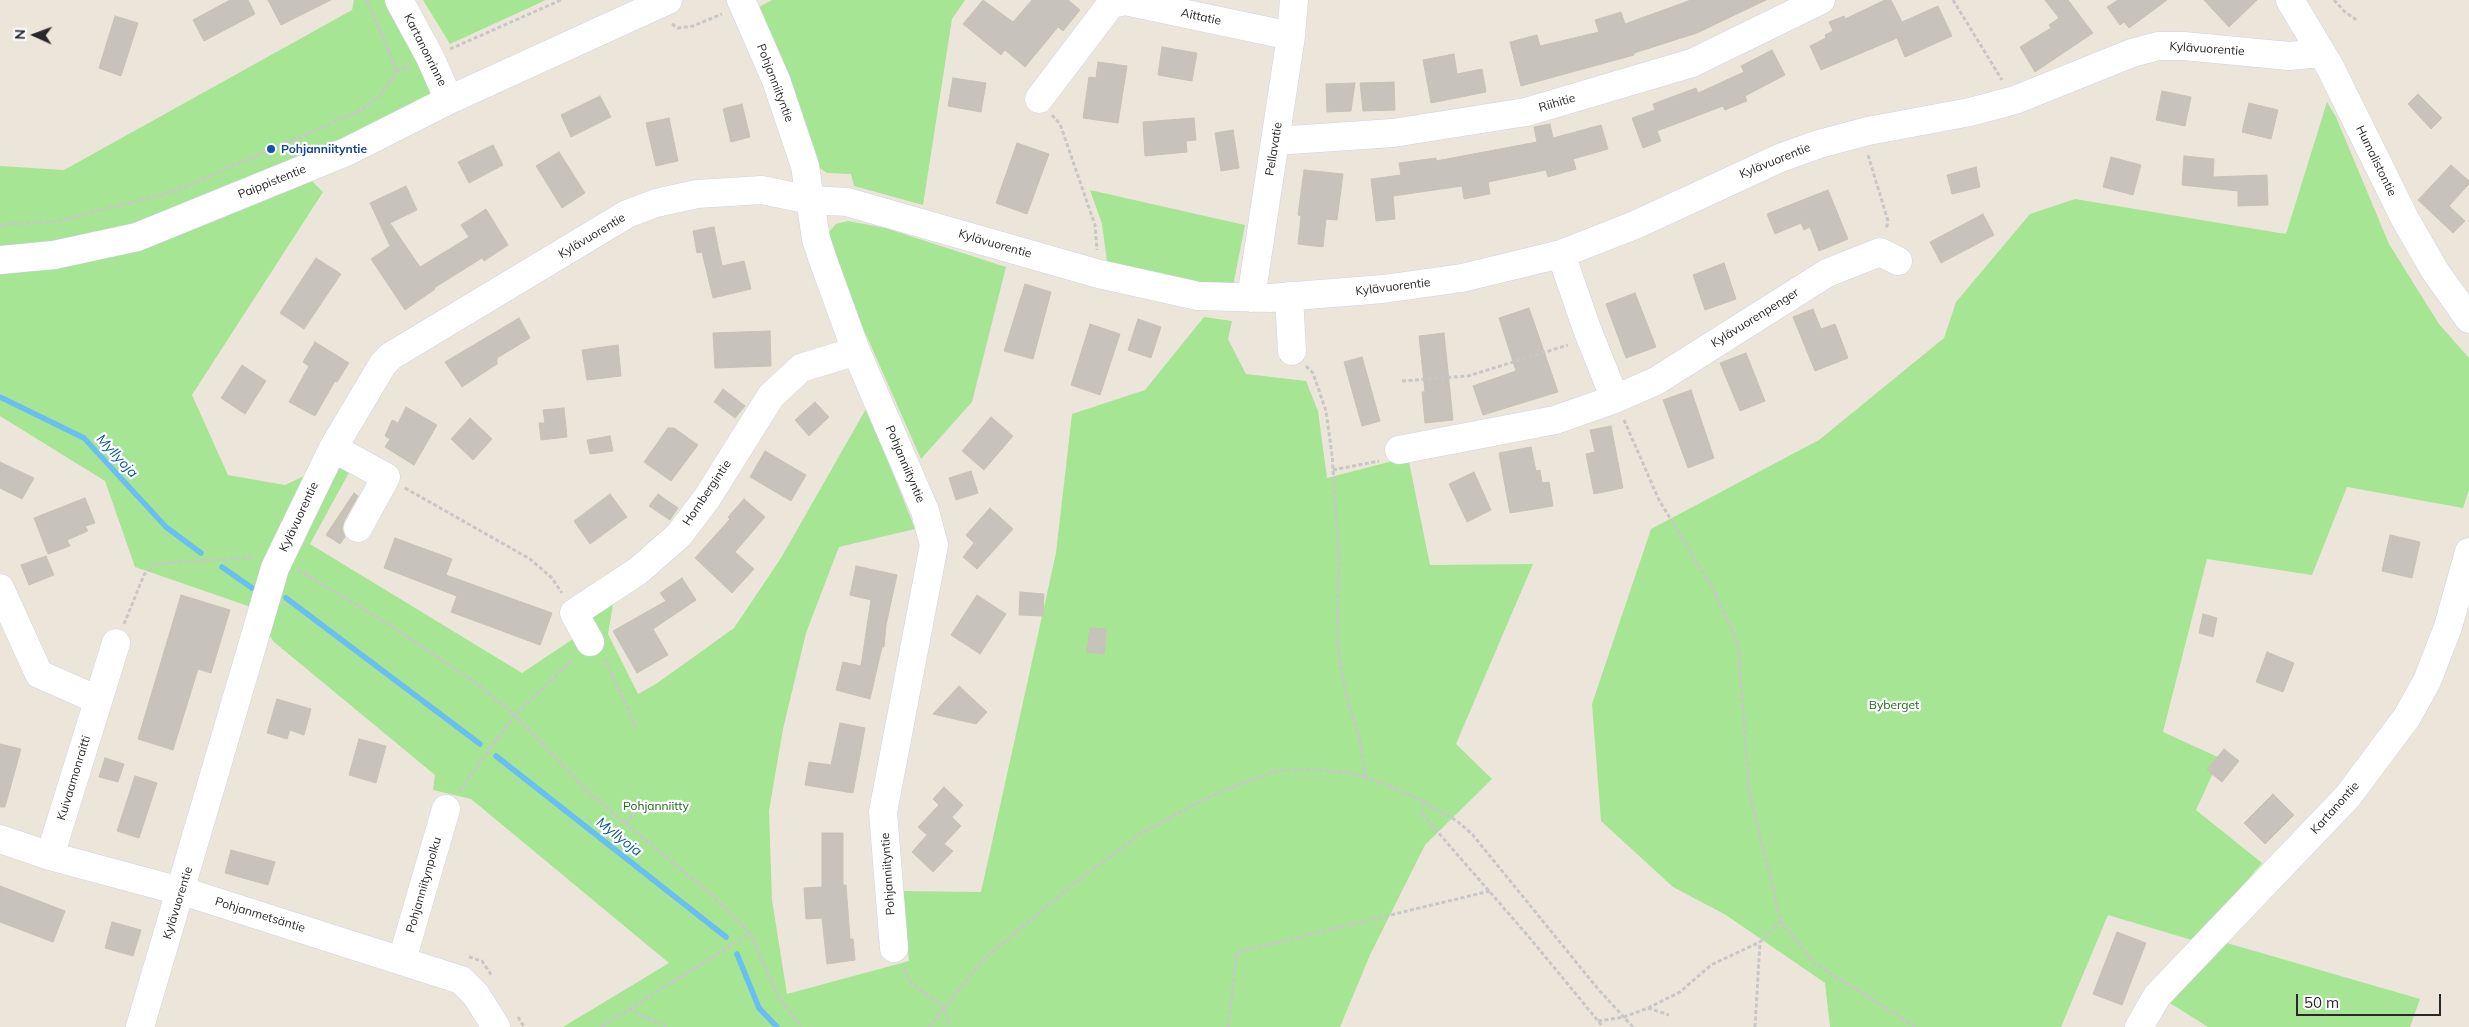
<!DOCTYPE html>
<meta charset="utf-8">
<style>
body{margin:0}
#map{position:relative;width:2469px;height:1027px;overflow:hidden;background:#ece6da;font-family:Mulish,sans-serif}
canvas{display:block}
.north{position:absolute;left:10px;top:10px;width:50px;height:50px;-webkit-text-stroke:4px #fff;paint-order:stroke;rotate:272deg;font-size:14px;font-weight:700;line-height:20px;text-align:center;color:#292929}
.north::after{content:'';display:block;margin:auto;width:18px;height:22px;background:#292929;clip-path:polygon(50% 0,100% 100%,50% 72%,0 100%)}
.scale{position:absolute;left:2296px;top:994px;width:145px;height:22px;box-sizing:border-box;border:2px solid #292929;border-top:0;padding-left:6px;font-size:15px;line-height:18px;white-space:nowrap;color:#292929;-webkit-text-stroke:4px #fff;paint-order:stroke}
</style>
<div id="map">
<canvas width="2469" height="1027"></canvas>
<div class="north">N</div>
<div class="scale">50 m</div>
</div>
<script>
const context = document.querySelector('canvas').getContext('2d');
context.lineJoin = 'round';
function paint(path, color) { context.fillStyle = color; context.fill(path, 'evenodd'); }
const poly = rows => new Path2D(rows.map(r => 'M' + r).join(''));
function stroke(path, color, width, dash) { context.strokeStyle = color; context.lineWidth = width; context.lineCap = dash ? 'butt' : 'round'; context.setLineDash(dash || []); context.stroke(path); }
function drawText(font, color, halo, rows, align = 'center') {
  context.font = font + ' Mulish,sans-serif'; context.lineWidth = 4.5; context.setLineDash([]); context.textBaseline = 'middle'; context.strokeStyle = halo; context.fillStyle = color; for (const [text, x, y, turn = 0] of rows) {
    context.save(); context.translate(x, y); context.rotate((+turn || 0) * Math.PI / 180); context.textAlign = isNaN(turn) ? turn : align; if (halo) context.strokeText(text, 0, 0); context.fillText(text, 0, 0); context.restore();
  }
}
const green = poly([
 [354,0,399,0,449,100,302,171,323,192,192,395,228,475,285,485,321,468,333,448,352,467,310,544,522,673,579,635,580,591,590,593,627,592,613,605,608,634,638,694,656,684,734,628,781,558,867,407,915,529,839,547,806,633,783,729,769,811,772,900,787,994,909,961,902,891,981,892,1056,553,1072,414,1145,390,1204,317,1232,321,1228,339,1246,374,1306,381,1318,411,1327,478,1408,457,1430,565,1533,564,1456,744,1492,779,1425,845,1370,955,1340,1027,563,1027,669,963,471,799,433,790,435,775,274,642,251,607,135,567,105,481,0,416,0,166,64,170,352,10],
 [423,0,546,0,450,44],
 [772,0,965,0,952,19,923,205,854,186,851,174,827,173,811,162,757,8],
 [2327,102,2336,117,2389,244,2439,324,2469,358,2469,490,2463,508,2347,487,2312,575,2207,559,2163,732,2220,758,2196,810,2262,863,2195,941,2108,915,2061,1027,1830,1027,1825,983,1726,915,1673,887,1601,821,1592,704,1651,529,1819,440,1944,338,1956,302,2030,214,2075,199,2286,234],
 [1090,190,1245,225,1233,286,1201,286,1107,262,1102,224],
 [848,221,885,228,1006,267,972,402,921,459,868,339,829,262,829,232,836,224],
 [2227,943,2420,999,2410,1027,2208,1027,2165,1000]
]);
const stream = poly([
 [0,397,84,438,166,527,201,553],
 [222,567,252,588],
 [286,598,480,744],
 [496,756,726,937],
 [737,954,759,1008,777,1027]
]);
const building = poly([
 [230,0,248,0,255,14,204,41,193,20,230,0],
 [268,0,331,0,281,25,268,0],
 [983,0,1013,22,1032,0,1068,0,1080,10,1063,31,1058,27,1025,67,1005,50,1001,55,963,24,983,0],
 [1691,0,1766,0,1697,33,1634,53,1634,55,1521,86,1510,42,1537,35,1540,46,1599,32,1595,20,1621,12,1625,24,1691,0],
 [1885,0,1891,0,1902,22,1938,6,1952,36,1905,57,1897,38,1821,70,1810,46,1826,38,1825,35,1833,31,1829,22,1844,16,1845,19,1885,0],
 [2045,0,2068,0,2093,33,2035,72,2020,47,2051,28,2049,25,2059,18,2045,0],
 [2118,0,2167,0,2129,28,2124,22,2120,25,2107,7,2118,0],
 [2204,0,2257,0,2229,27,2204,0],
 [115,16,138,23,121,76,99,68,115,16],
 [1162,47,1197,53,1192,81,1158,75,1162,47],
 [1772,50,1785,75,1745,96,1747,101,1725,110,1723,106,1657,131,1661,141,1643,148,1632,118,1655,110,1653,104,1696,88,1698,93,1744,72,1741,66,1772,50],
 [1454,54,1457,74,1482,69,1486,92,1431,103,1423,60,1454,54],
 [1098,62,1127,66,1118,123,1083,118,1089,77,1096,78,1098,62],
 [953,78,986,83,981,112,948,106,953,78],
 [1394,82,1395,110,1363,111,1360,83,1394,82],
 [1355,83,1351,111,1327,112,1326,84,1355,83],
 [2162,91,2191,97,2185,126,2156,120,2162,91],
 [2418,94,2442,118,2431,129,2408,104,2418,94],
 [600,96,611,117,571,137,561,115,600,96],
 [2249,103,2278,110,2271,139,2242,132,2249,103],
 [742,104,750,137,731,142,723,109,742,104],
 [669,118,678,161,656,166,646,123,669,118],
 [1194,118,1196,140,1186,141,1187,152,1145,156,1143,122,1194,118],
 [1550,124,1553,138,1601,125,1608,149,1573,159,1576,169,1548,177,1546,170,1488,182,1490,194,1464,199,1462,186,1393,196,1395,219,1376,221,1371,179,1401,175,1399,163,1436,158,1436,161,1537,142,1534,127,1550,124],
 [1233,130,1239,168,1221,171,1215,133,1233,130],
 [1017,143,1049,154,1027,214,996,203,1017,143],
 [493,145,503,165,469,183,458,162,493,145],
 [559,152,585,193,562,208,536,166,559,152],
 [2184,156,2214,159,2213,177,2267,175,2268,205,2238,206,2238,191,2182,185,2184,156],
 [2111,157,2141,165,2133,195,2103,187,2111,157],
 [2451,165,2469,181,2469,184,2449,206,2465,221,2453,233,2418,200,2451,165],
 [1976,167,1980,187,1952,194,1947,175,1976,167],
 [1304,170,1343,174,1337,220,1326,219,1323,247,1298,244,1301,216,1298,215,1304,170],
 [406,186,417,210,390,223,420,267,469,237,461,225,486,209,508,245,484,261,482,258,434,288,435,289,405,310,371,259,390,246,370,203,406,186],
 [1828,190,1848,239,1819,251,1810,227,1804,230,1801,223,1775,234,1767,214,1828,190],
 [1983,214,1994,235,1941,263,1930,242,1983,214],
 [714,227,722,266,744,261,751,289,713,298,702,252,697,253,693,231,714,227],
 [316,258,341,274,304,329,280,313,316,258],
 [1724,263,1736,299,1705,310,1693,275,1724,263],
 [1025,284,1051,292,1033,359,1004,351,1025,284],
 [1635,293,1656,347,1626,358,1606,304,1635,293],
 [1529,308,1558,392,1483,415,1473,386,1516,371,1499,318,1529,308],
 [1813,309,1821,329,1835,324,1848,358,1815,371,1793,317,1813,309],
 [519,318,530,338,497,358,497,364,462,387,445,362,519,318],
 [1138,319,1161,327,1151,358,1128,350,1138,319],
 [1090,324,1120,334,1100,395,1071,385,1090,324],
 [770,331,771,366,715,368,713,333,770,331],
 [1444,333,1453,420,1425,423,1422,392,1425,392,1419,336,1444,333],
 [315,342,349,363,337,382,335,381,315,416,289,402,309,366,303,362,315,342],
 [618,345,621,376,587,380,582,350,618,345],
 [1746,353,1765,401,1740,411,1720,363,1746,353],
 [1362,357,1380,421,1362,426,1344,362,1362,357],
 [242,365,266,381,245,414,221,398,242,365],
 [723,389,745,406,735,418,714,402,723,389],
 [1691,390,1714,458,1688,468,1663,400,1691,390],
 [815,402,829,417,809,436,795,420,815,402],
 [406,407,437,425,414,465,385,447,390,439,385,436,392,420,398,423,406,407],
 [564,408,567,437,541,440,539,423,545,423,543,410,564,408],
 [991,417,1013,436,984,470,962,451,991,417],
 [470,418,492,439,473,460,451,439,470,418],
 [1611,426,1623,488,1594,494,1586,454,1595,452,1590,430,1611,426],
 [668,428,674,428,698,445,671,481,644,462,668,428],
 [610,436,613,451,590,454,587,440,610,436],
 [1531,447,1536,471,1540,470,1542,483,1549,482,1553,506,1510,513,1499,453,1531,447],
 [765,451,806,475,791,501,750,477,765,451],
 [0,462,34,478,22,499,0,488,0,462],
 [971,471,978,493,956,500,949,478,971,471],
 [1474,472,1491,510,1467,522,1449,484,1474,472],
 [354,493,358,496,344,521,342,529,345,537,340,544,326,535,354,493],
 [610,494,627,517,590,544,574,521,610,494],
 [658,494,678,508,670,520,649,506,658,494],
 [85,498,95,523,85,526,88,531,67,540,70,546,48,554,34,518,85,498],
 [744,499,765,517,735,552,754,569,732,593,695,558,730,519,728,517,744,499],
 [990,508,1013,529,977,569,963,557,974,543,966,535,990,508],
 [2390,535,2420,542,2412,578,2382,571,2390,535],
 [395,538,452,559,446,575,552,613,540,645,451,612,457,596,384,568,395,538],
 [46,556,54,575,29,585,21,565,46,556],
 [856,566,897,575,886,625,884,647,882,647,870,699,836,690,843,662,861,666,871,600,850,595,856,566],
 [682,578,696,600,653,629,668,655,637,673,613,631,666,601,660,593,682,578],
 [1020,592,1044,594,1043,616,1019,615,1020,592],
 [181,595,230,610,211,673,198,669,173,750,138,739,181,595],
 [977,595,1006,614,980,654,951,635,977,595],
 [2203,614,2217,618,2213,637,2199,633,2203,614],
 [1090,628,1106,629,1104,654,1087,652,1090,628],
 [2267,652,2294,663,2283,692,2256,682,2267,652],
 [959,686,987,712,976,724,933,714,959,686],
 [277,699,311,709,304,735,290,730,287,739,267,733,277,699],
 [840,723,865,728,853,793,805,785,809,762,831,765,840,723],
 [359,739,386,746,376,783,349,775,359,739],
 [0,744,21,749,5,807,0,807,0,744],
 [2224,749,2239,761,2222,782,2207,770,2224,749],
 [105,758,124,764,118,782,99,777,105,758],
 [135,776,157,783,139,838,117,831,135,776],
 [944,787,963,805,952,817,961,826,944,844,953,851,933,872,912,852,927,835,918,827,939,805,933,799,944,787],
 [2273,794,2294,815,2265,844,2244,823,2273,794],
 [822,833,843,833,843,885,846,885,850,939,853,939,855,960,827,964,822,918,806,919,804,888,822,887,822,833],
 [231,850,275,862,268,885,225,873,231,850],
 [0,886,65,911,53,942,0,922,0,886],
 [112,922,141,930,133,956,105,948,112,922],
 [2117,932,2146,943,2122,1005,2093,994,2117,932]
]);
const path = poly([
 [367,0,397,71],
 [1953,0,2002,80],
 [2334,0,2345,12,2358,21],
 [672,24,678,28,693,26,722,14],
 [450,49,561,0],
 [1052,115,1060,124,1095,225,1097,250],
 [1868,155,1888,221,1886,230],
 [0,225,59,221,175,191,360,111,380,96,397,71,410,66],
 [1306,366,1313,373,1326,411,1332,455,1339,557,1337,633,1339,655,1345,692,1360,740,1365,777],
 [1402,381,1468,376,1568,345],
 [1624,420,1659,500,1714,591,1738,644,1749,791,1781,922,1814,963,1916,1027],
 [1333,470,1379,461],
 [405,488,530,559,552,578,562,593],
 [298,570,382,620,473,681,515,715,588,792,713,896,750,933,779,998,801,1027],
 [124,624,144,575,155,564,255,557],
 [605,659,636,727],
 [459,791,515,715,574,658],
 [1423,801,1422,814,1529,937,1603,1027],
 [626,824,636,810],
 [469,957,482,961,492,976],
 [904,969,911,983,944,1007,949,1027],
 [1648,1008,1669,1015],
 [629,1009,666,1027],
 [518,1017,524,1027],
 [1598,1021,1624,1017,1648,1008,1680,992,1711,965,1760,942],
 [601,1027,750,933],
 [929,1027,983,960,1072,885,1141,833,1207,798,1242,783,1275,771,1309,769,1351,773,1383,783,1423,801,1457,821,1472,834,1598,989,1633,1027],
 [1228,1027,1237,952,1490,891],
 [1755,1027,1760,942,1781,922]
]);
const minor = poly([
 [399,0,430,57,449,100],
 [741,0,776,80,805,166,816,239,824,263,856,351,925,511,934,545,883,812,894,948],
 [2290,0,2330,67,2405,219,2435,271,2469,319],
 [1039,99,1111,4,1125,1,1291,36],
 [1275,141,1393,133,1526,112,1692,63,1821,0],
 [1561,254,1587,329,1615,399],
 [0,260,54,255,137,237,346,152,449,100,668,0],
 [1289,296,1292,351],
 [1251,298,1291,36,1294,0],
 [333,448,386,477,358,528],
 [1399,450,1555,420,1615,399,1656,381,1827,273,1880,252,1898,261],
 [0,588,39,674,98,700],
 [590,642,574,613,638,571,679,535,707,498,771,396,801,368,856,351],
 [0,839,50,856,195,895,461,980,476,995,496,1027],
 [50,856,116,643],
 [402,960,446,809],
 [140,1027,275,568,333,448,383,364,391,356,627,214,656,203,697,194,762,190,810,200,847,202,1099,274,1198,296,1270,298,1383,289,1462,278,1561,254,1635,225,1780,158,1819,144,1868,131,1970,112,2015,100,2132,53,2158,46,2184,46,2289,56,2321,53],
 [2139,1027,2157,996,2348,796,2407,717,2427,681,2448,627,2469,552]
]);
const markers = [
 [271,149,5,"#1a4fb4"]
];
const streetNames = [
 ["Aittatie",1201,17,12],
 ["Kylävuorentie",2207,49,4],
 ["Kartanonrinne",425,50,63],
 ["Pohjanniityntie",775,83,69],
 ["Riihitie",1557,103,-16],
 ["Pellavatie",1274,149,-81],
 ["Kylävuorentie",1775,161,-22],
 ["Humalistontie",2376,161,64],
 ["Paippistentie",272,182,-22],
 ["Kylävuorentie",592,236,-31],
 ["Kylävuorentie",995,244,16],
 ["Kylävuorentie",1393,287,-7],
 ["Kylävuorenpenger",1755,318,-32],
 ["Pohjanniityntie",905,464,67],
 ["Hornbergintie",707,493,-56],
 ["Kylävuorentie",299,517,-65],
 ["Kuivaamonraitti",74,778,-73],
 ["Kartanontie",2335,808,-48],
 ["Pohjanniityntie",888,874,-94],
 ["Pohjanniitynpolku",424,885,-74],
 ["Kylävuorentie",178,903,-73],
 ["Pohjanmetsäntie",260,915,17]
];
const transitNames = [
 ["Pohjanniityntie",281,149]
];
const parkNames = [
 ["Byberget",1894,705],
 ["Pohjanniitty",656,806]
];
const waterNames = [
 ["Myllyoja",117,456,47],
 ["Myllyoja",619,837,38]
];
paint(green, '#a6e594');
stroke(stream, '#69bef2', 5.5);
paint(building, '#c7c3ba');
stroke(building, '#c7c2b4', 1);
stroke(minor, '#cfd1e3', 29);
stroke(path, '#c7c7c7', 3, [4, 2.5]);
stroke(minor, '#fff', 28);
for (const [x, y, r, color] of markers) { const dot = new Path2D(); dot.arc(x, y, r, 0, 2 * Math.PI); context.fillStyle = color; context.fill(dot); stroke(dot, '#fff', 2); }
drawText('12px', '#292929', '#fff', streetNames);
drawText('bold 12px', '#164399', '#fff', transitNames, 'left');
drawText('12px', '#1f6817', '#fff', parkNames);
drawText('italic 14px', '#09599d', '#fff', waterNames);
</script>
